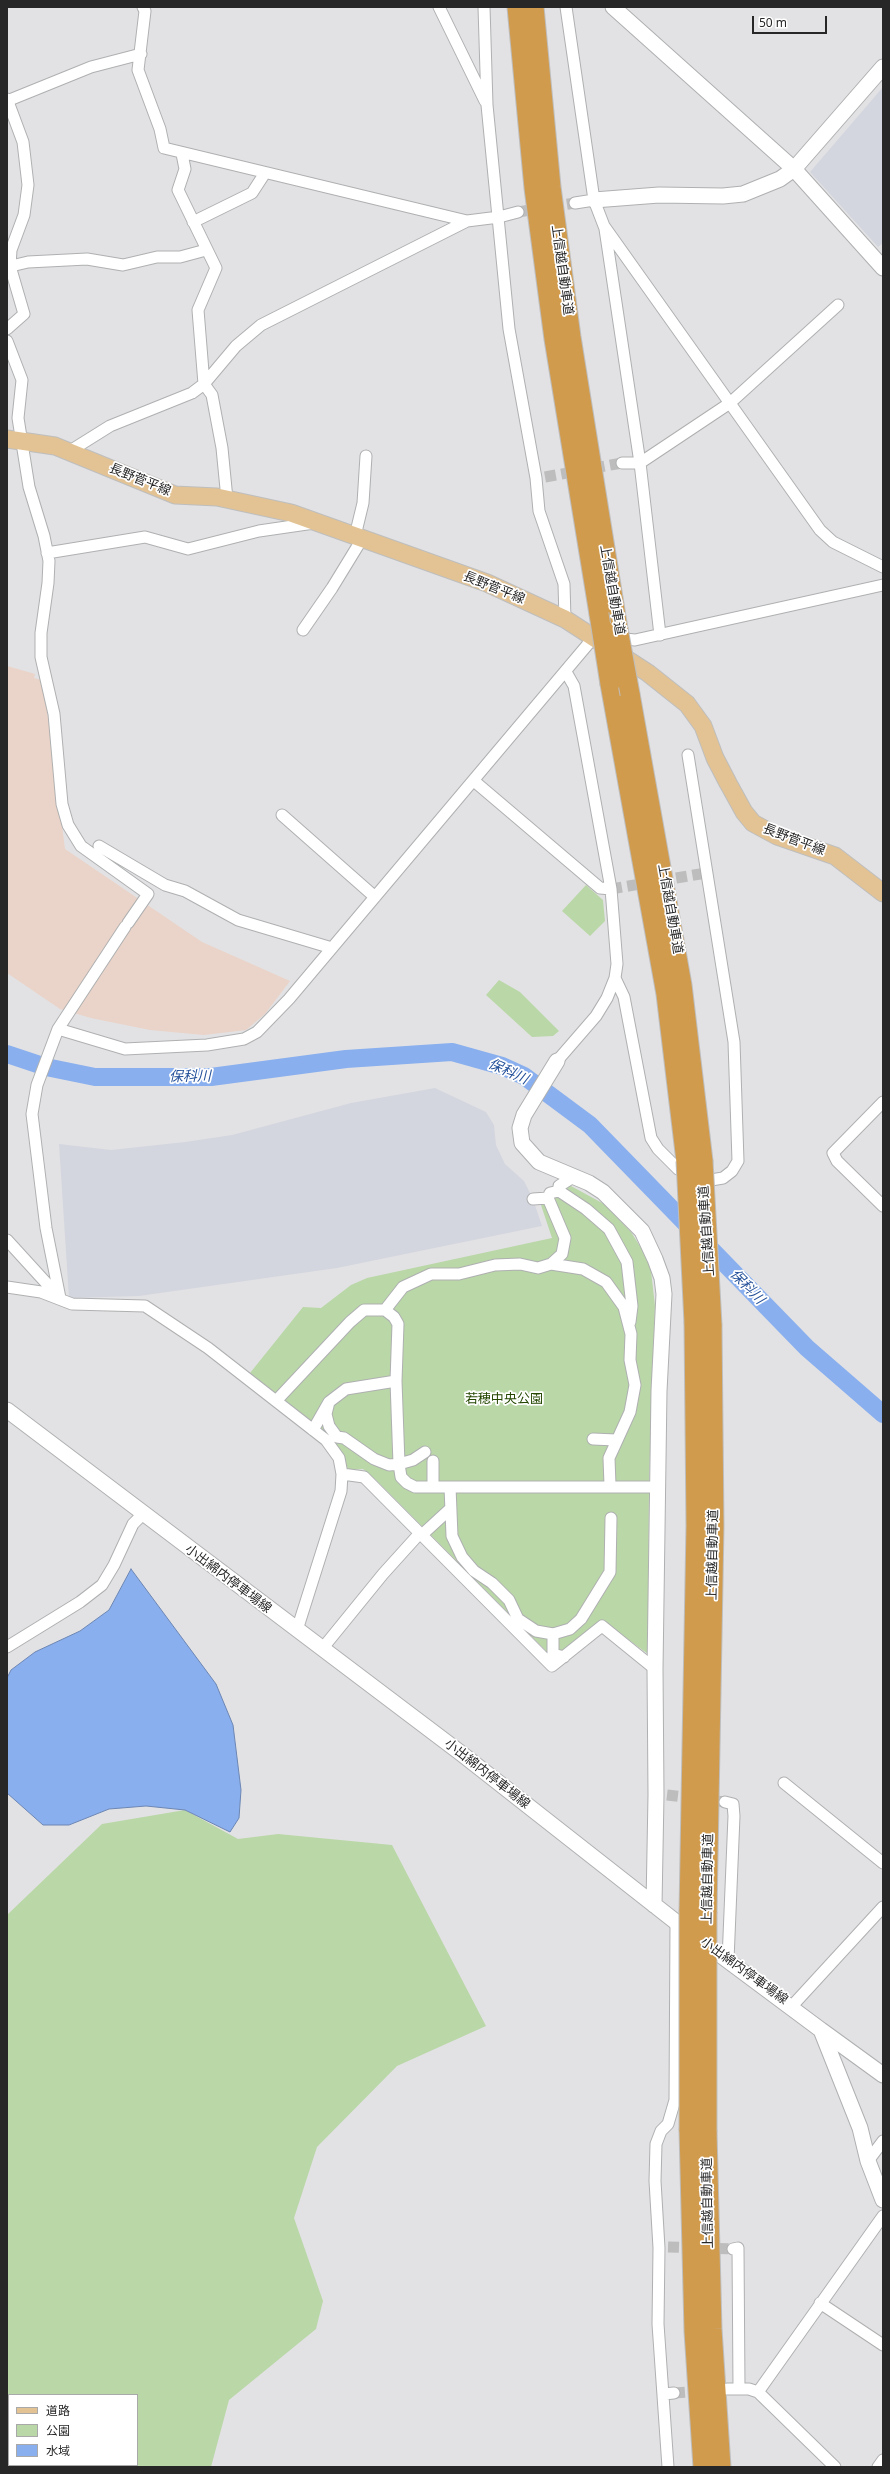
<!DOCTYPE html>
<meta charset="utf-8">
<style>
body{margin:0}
#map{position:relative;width:890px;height:2474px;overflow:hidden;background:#e2e2e4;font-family:"Noto Sans","Noto Sans JP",sans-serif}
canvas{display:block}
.frame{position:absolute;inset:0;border:8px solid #272728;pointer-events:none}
.legend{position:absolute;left:8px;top:2394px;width:130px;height:72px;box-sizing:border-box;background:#fff;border:1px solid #a9a9a9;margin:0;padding:5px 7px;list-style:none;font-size:12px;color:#272728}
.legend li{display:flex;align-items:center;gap:8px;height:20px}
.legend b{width:20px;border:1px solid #a9a9a9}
.scale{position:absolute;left:752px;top:16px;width:75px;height:18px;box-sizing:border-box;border:2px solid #272728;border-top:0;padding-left:5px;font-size:12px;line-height:14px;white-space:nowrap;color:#272728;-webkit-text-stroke:3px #fff;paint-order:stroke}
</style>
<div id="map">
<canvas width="890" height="2474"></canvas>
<div class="frame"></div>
<ul class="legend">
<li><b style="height:5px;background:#e3c394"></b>道路</li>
<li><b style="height:11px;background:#bad7a7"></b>公園</li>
<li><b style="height:11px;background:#89afee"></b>水域</li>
</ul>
<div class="scale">50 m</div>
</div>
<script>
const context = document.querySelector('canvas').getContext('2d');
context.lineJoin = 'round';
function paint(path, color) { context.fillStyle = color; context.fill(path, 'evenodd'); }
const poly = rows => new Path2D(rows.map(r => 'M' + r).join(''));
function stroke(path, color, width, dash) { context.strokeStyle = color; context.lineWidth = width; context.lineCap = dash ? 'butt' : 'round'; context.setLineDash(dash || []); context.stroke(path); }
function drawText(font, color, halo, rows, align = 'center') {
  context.font = font + ' "Noto Sans","Noto Sans JP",sans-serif'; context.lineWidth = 3.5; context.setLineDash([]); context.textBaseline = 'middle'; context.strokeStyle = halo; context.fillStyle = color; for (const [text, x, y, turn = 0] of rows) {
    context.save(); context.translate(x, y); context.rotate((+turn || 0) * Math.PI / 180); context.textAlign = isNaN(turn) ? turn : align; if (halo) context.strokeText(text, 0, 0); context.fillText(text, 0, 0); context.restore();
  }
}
const industrial = poly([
 [7,666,35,674,34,678,41,680,44,687,65,849,202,942,290,981,265,1014,246,1030,204,1035,150,1030,91,1018,60,1009,7,973]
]);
const built = poly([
 [883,87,883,243,878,247,810,172],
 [435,1088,486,1112,494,1125,496,1145,505,1164,524,1181,533,1199,542,1226,337,1268,139,1296,69,1298,59,1144,111,1150,185,1142,232,1135,351,1103]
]);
const green = poly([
 [586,885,603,900,605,921,590,936,562,911],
 [499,980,520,992,559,1031,553,1036,532,1037,486,995],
 [559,1184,571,1186,604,1204,631,1232,650,1262,655,1306,649,1481,648,1654,602,1620,553,1658,376,1480,363,1469,348,1470,341,1451,328,1434,250,1373,303,1307,321,1308,351,1285,367,1278,552,1238,538,1196],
 [185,1810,238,1839,278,1834,392,1845,486,2026,397,2066,317,2147,294,2218,323,2301,316,2329,229,2400,211,2467,7,2467,7,1915,102,1824],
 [9,2395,137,2395,137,2465,9,2465]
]);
const water = poly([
 [131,1569,216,1684,233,1725,241,1790,239,1818,230,1832,185,1810,146,1806,109,1809,69,1825,43,1825,7,1793,7,1678,11,1670,35,1652,80,1631,109,1610,131,1569]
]);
const river = poly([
 [7,1054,46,1067,95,1077,211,1077,346,1059,452,1052,502,1066,524,1076,590,1125,807,1348,883,1414]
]);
const streetTunnel = poly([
 [518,212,575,203],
 [545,477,622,463],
 [611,889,706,873],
 [667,1795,725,1802],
 [668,2247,733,2249],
 [674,2393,703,2391]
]);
const street = poly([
 [143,7,145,11,138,70,160,129,164,148,467,221,499,217,518,212],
 [439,7,485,101],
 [484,7,487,105,509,329,536,478,539,511,564,584,565,619],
 [566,7,594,200,604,226,820,530,833,542,883,567],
 [7,99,23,142,28,185,24,215,11,250,10,266,24,314,7,329],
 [7,101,91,67,141,54],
 [182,154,185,169,178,190,216,268,198,310,204,384,212,395,222,448,227,499],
 [575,203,594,200],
 [193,222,252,193,265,173],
 [605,229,640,463,660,635],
 [7,267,28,262,87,259,123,265,157,257,180,257,206,250],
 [7,341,22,380,18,418,29,487,44,536,49,561,48,583,41,633,41,657,54,714,62,804,68,825,81,846,148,894,128,923],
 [70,451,110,426,192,393,204,384,236,346,261,325,467,221],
 [622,463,640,463,730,403,838,305],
 [355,536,363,503,366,456],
 [47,553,145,537,188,549,259,531,314,523],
 [303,630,332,588,362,539],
 [616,638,635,640,883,585],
 [474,781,600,888,611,889],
 [282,815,375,897],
 [99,846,165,885,185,891,238,920,332,948],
 [615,978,624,997,651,1138,658,1149,678,1169,696,1178,711,1180,723,1178,732,1171,738,1161,734,1042,688,755],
 [58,1029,125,1049,207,1045,244,1039,257,1032,289,999,594,637,598,637],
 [557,1061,596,1016,607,998,615,978,617,964,611,889,574,686,566,672],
 [883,1102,833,1153,837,1161,883,1206],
 [573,1177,559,1186,559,1191,586,1209,609,1229,627,1262,632,1306,630,1322],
 [533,1199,548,1198],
 [7,1240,59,1297],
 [551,1264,562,1254,565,1238,548,1198,550,1193,559,1191],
 [7,1287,41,1292,72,1304,145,1306,208,1348,326,1440,339,1458,342,1474,341,1491,297,1630],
 [60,1298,46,1228,32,1114,37,1085,58,1029,125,927],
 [385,1310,403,1287,431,1274,459,1274,495,1265,520,1264,538,1268,551,1264,583,1269,606,1282,624,1307,631,1334,630,1360,635,1385,630,1412,609,1458,610,1485],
 [276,1401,350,1322,364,1310,385,1310,394,1317,398,1324,396,1381,399,1464,401,1477,407,1483,415,1487,659,1487],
 [329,1402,326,1414,329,1426,337,1437,344,1438,374,1459,389,1465,399,1464,413,1460,425,1452],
 [313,1430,329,1402,346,1389,396,1381],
 [593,1439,616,1440],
 [433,1461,433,1487],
 [342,1474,364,1477,552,1666,602,1626,655,1669],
 [450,1487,452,1536,462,1557,474,1571,492,1583,509,1600,518,1619,536,1631,553,1634,570,1629,581,1619,610,1572,611,1518],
 [425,1532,450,1509],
 [553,1634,553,1654,564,1657],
 [7,1647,80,1602,102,1585,114,1565,133,1524,143,1514],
 [322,1649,383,1574,420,1533],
 [784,1783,883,1863],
 [725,1802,733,1804,734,1816,728,1960],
 [792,2006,883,1907],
 [868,2161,883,2141],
 [733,2249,738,2248,739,2388],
 [820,2303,883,2345],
 [727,2389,749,2389,758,2392,835,2467],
 [758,2392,883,2216],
 [663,2394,674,2393],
 [668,2467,658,2324,659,2248,655,2181,656,2144,661,2131,668,2124,675,2100,676,1922],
 [878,2467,883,2460]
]);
const secondary = poly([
 [613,7,794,169,883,268],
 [594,200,659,195,723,196,743,194,780,179,794,169,883,67],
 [557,1061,524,1115,520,1128,522,1143,539,1162,589,1183,603,1192,642,1231,655,1259,662,1278,664,1294,659,1391,655,1669,656,1795,654,1905],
 [7,1410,462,1754,676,1922,821,2030,860,2128,868,2161,883,2200],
 [821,2030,883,2075]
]);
const primary = poly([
 [7,439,55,446,175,495,217,497,291,513,487,583,565,619,648,673,687,704,703,726,715,758,728,783,744,812,753,823,777,836,835,856,883,893]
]);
const highway = poly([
 [517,7,534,188,554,339,599,614],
 [534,7,551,187,571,337,618,629],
 [610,684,666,994,686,1161],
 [630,694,682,985,703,1161],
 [689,1911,696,1526,694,1323],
 [707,1912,714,1526,712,1325],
 [689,2130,694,2331,703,2467],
 [707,2132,712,2329,721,2467]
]);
const highwayBridge = poly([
 [599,614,610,684],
 [618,629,630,694],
 [686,1161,694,1323],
 [703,1161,712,1325],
 [689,2130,689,1911],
 [707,2132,707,1912]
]);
const streetNames = [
 ["上信越自動車道",562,270,82],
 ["長野菅平線",140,480,22],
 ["長野菅平線",494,588,22],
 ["上信越自動車道",612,590,80],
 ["長野菅平線",794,840,21],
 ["上信越自動車道",670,909,80],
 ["上信越自動車道",707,1231,-94],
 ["上信越自動車道",713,1555,-89],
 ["小出綿内停車場線",228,1579,37],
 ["小出綿内停車場線",487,1774,38],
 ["上信越自動車道",708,1879,-89],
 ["小出綿内停車場線",744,1971,36],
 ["上信越自動車道",708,2203,-91]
];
const parkNames = [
 ["若穂中央公園",504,1399]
];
const waterNames = [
 ["保科川",508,1072,24],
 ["保科川",190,1077,-1],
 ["保科川",747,1287,46]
];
paint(industrial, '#ead3c8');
paint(built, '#d4d6df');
paint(green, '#bad7a7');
paint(water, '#89afee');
stroke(water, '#6c86b3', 1);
stroke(river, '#89afee', 18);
stroke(streetTunnel, '#bdbdbe', 11, [11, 5.5]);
stroke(street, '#afb0b1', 13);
stroke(secondary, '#afb0b1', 17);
stroke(primary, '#bebebe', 19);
stroke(highway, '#bebebe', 21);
stroke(street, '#fff', 11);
stroke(secondary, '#fff', 15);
stroke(primary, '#e3c394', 17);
stroke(highway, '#d19b4d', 19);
stroke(highwayBridge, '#bebebe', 21, []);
stroke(highwayBridge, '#d19b4d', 19);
drawText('13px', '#272728', '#fff', streetNames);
drawText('13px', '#254700', '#fff', parkNames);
drawText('italic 14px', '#25519a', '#fff', waterNames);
</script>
